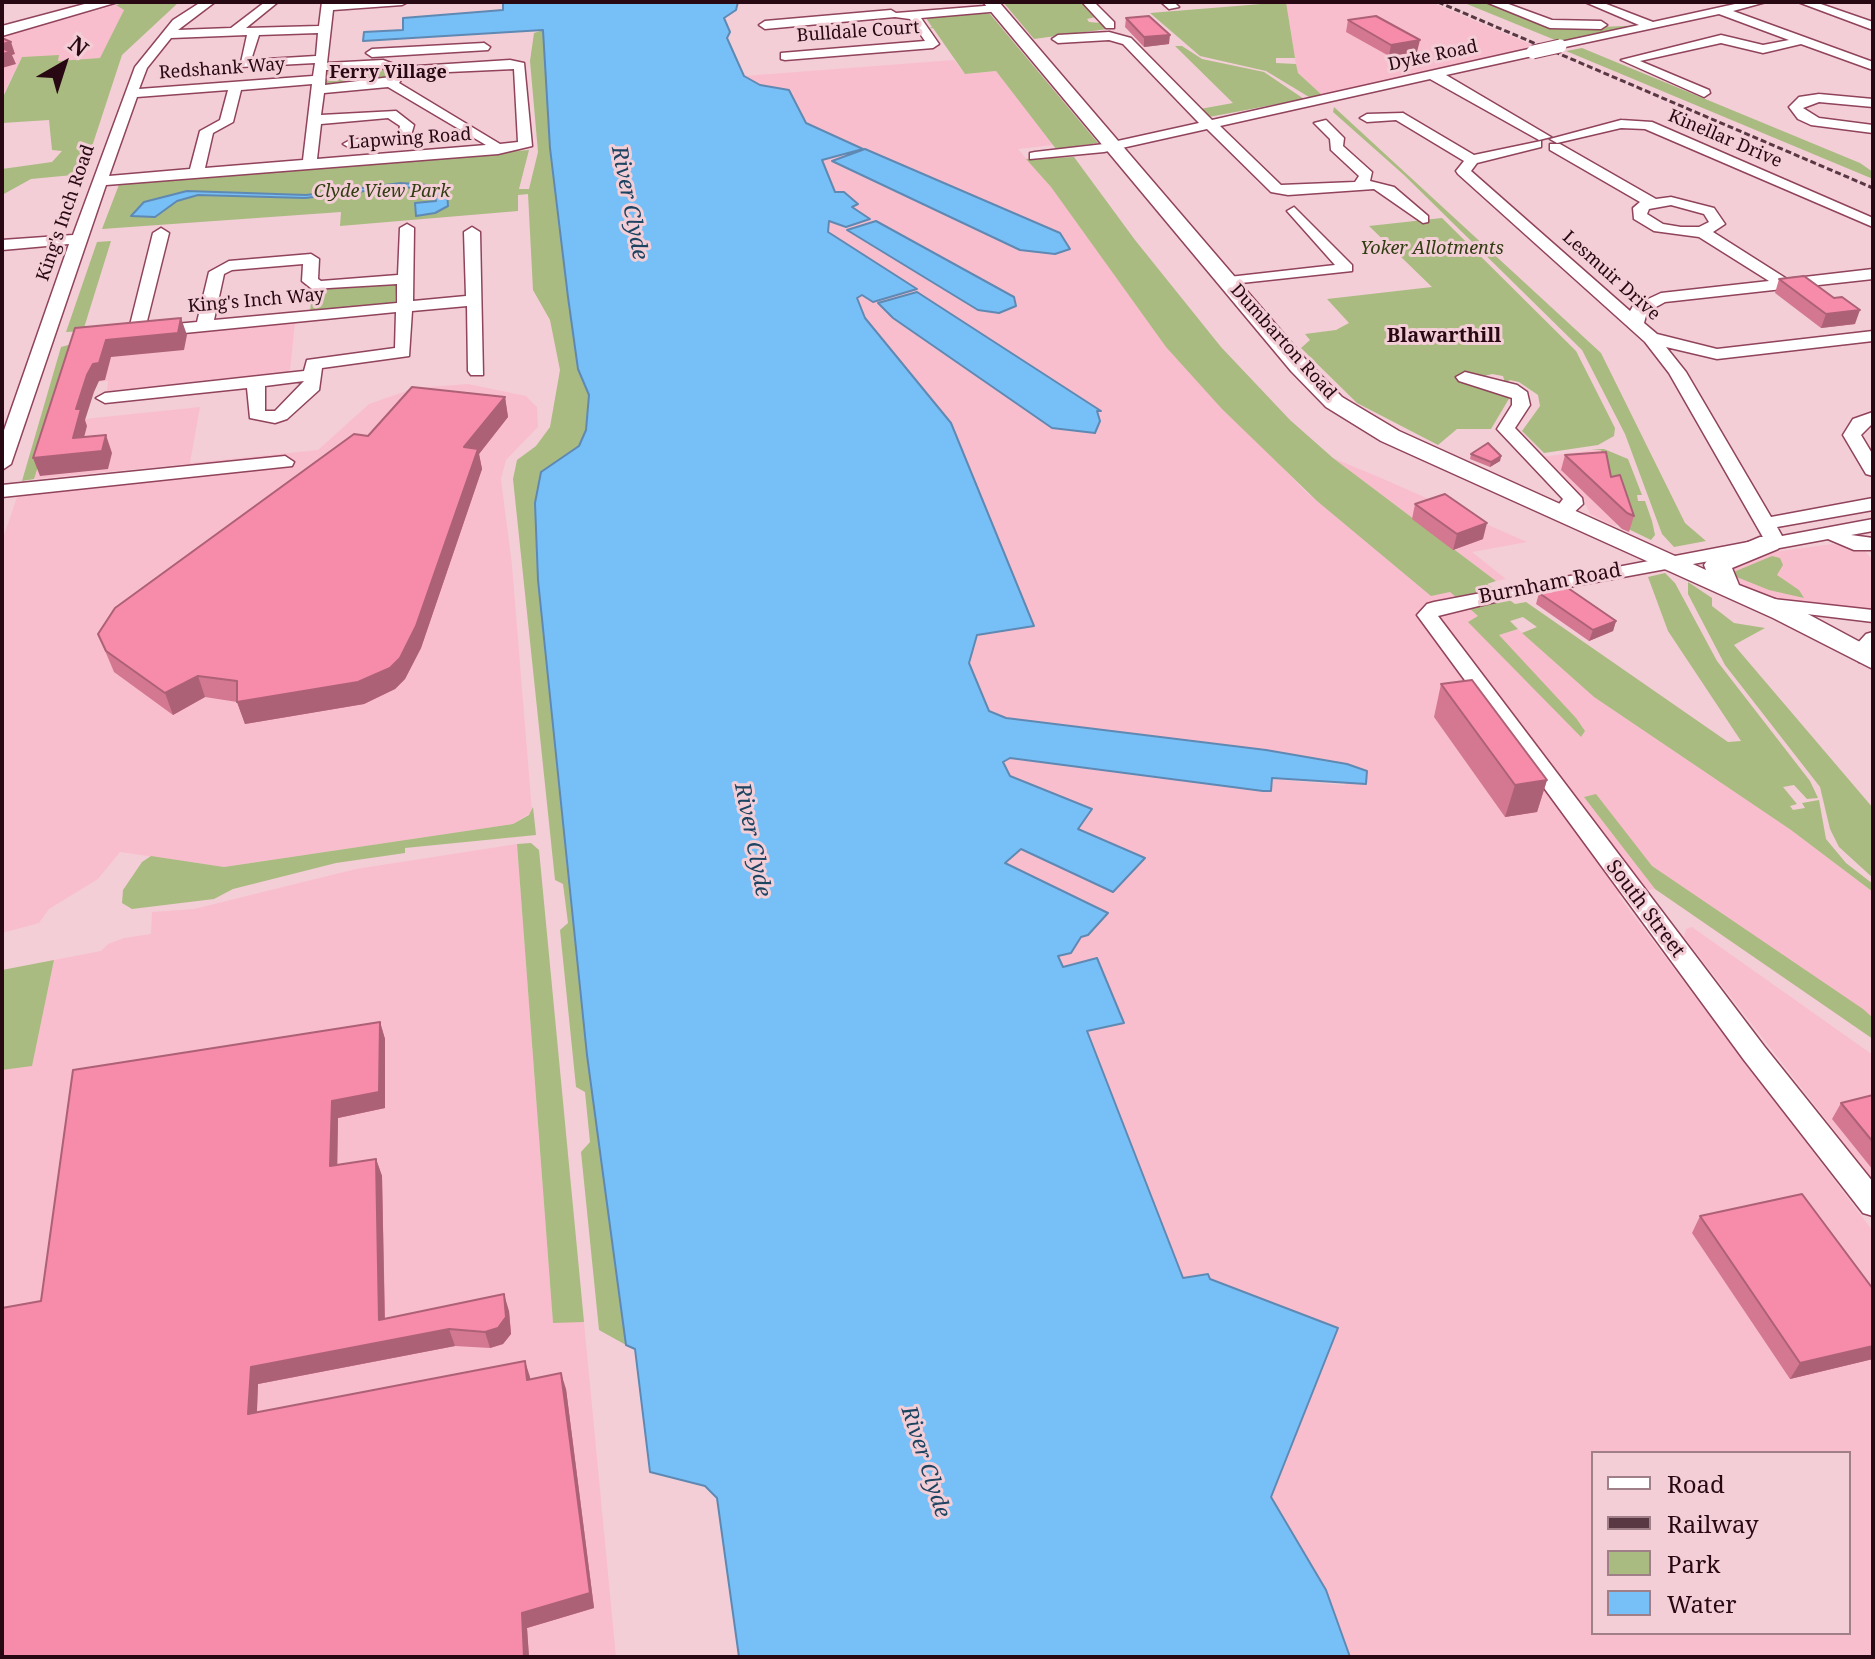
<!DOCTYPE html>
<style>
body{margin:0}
#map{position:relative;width:1875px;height:1659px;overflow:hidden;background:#f3ced7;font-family:"Noto Serif",serif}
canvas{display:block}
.frame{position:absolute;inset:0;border:4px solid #270813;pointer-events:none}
.legend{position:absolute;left:1591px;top:1451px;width:260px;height:184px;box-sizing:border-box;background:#f3ced7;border:2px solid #a17f89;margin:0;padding:10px 14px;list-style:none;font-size:24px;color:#270813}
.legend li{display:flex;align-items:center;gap:16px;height:40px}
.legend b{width:40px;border:2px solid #a17f89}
.north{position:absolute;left:24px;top:24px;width:80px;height:80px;-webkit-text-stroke:6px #f3ced7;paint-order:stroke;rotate:39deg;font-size:22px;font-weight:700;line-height:32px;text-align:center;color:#270813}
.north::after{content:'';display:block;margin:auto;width:28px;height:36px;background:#270813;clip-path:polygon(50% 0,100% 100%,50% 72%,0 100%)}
</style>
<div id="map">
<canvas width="1875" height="1659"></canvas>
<div class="frame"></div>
<ul class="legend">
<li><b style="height:10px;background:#fff"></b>Road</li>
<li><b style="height:10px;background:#593843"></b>Railway</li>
<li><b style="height:22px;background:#a9bb80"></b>Park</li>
<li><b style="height:22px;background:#77c0f7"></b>Water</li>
</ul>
<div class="north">N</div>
</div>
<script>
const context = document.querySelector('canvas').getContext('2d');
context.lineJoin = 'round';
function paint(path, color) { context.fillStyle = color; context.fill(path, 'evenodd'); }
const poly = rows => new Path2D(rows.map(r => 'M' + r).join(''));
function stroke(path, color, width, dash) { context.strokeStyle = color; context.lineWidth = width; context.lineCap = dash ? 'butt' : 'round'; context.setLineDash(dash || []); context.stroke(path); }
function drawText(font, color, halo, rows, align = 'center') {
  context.font = font + ' "Noto Serif",serif'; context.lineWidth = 6; context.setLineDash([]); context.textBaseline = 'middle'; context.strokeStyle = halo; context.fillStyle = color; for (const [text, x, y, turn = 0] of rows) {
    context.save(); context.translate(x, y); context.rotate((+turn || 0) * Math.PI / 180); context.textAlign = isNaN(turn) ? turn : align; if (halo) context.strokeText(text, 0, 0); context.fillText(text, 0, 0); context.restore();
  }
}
const built = poly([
 [1286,2,1431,2,1537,47,1322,95,1297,72],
 [116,5,124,10,100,58,57,61,58,56,22,57,2,97,2,37],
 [954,60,965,74,996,71,1053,145,1018,149,1051,187,1166,346,1306,492,1421,584,1450,592,1499,635,1518,629,1594,697,1791,830,1873,892,1873,1039,1655,889,1618,895,1873,1231,1873,1657,1350,1657,1326,1590,1272,1502,1272,1491,1210,1279,1207,1274,1183,1278,1087,1030,1124,1022,1097,958,1063,967,1058,955,1071,951,1081,937,1005,862,1021,849,1112,892,1077,828,1091,808,1010,776,1003,762,1010,758,1344,785,1367,771,1347,764,1266,750,1006,718,986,708,969,663,979,634,951,423,865,318,857,298,862,295,873,302,916,289,828,233,828,222,846,227,869,219,852,207,857,204,844,192,835,192,822,160,862,148,806,123,789,90,760,85,744,76],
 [1593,1453,1849,1453,1849,1633,1593,1633],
 [295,322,290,371,107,391,108,381,68,385,79,342],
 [468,384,526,396,537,407,538,427,506,460,501,479,512,565,532,812,513,824,224,867,120,852,98,879,49,909,39,923,2,933,2,541,17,497,176,478,188,464,34,479,55,422,200,407,190,463,318,450,369,404,415,388],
 [1601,449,1620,523,1614,526,1590,514,1583,498,1542,457],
 [1333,458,1381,478,1527,542,1472,552,1506,579,1496,581],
 [1832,544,1863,549,1873,560,1873,612,1768,598,1728,578,1724,566,1766,553],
 [517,844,553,1322,584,1322,616,1657,2,1657,2,1070,32,1065,54,960,101,951,108,944,124,938,151,934,152,912,194,909,356,869],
 [1692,927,1873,1055,1873,1180,1684,937,1686,929]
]);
const green = poly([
 [127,2,179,2,122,55,83,174,31,179,2,195,2,169,52,162,62,151,52,150,49,120,2,123,2,99,22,57,59,55,58,61,100,58,124,10,116,5],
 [1003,2,1081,2,1096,17,1087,19,1089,22,1101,23,1107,29,1034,39],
 [1286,2,1295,58,1276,58,1276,63,1296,64,1298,73,1322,95,1309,97,1266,71,1200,56,1150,13],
 [1462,2,1486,2,1531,20,1601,27,1646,25,1560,42],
 [982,12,990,14,1098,143,1056,149,996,71,965,74,933,28,926,29,932,27,926,18,919,18],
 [543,30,550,148,568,297,578,369,589,395,586,430,579,446,541,472,538,580,587,1055,626,1345,599,1330,581,1152,590,1142,585,1092,576,1087,560,930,568,923,563,884,555,880,513,479,517,460,536,446,550,427,560,370,550,320,533,290,528,194,518,195,518,211,340,226,341,212,102,229,120,182,529,150,519,189,529,189,538,152,530,61,534,33],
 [1175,46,1182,46,1202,59,1264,72,1304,99,1209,117,1200,109,1233,103],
 [1582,48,1860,163,1873,172,1873,179,1566,51],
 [381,66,397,72,394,78,325,88,328,69],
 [1334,107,1601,353,1685,523,1706,541,1674,547,1662,534,1625,434,1582,350,1404,175,1333,112],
 [1074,157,1135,240,1221,347,1290,420,1333,458,1496,581,1487,584,1515,604,1526,602,1728,742,1741,741,1668,631,1648,577,1665,573,1675,583,1717,661,1810,781,1818,798,1807,799,1794,785,1783,787,1797,804,1790,806,1793,810,1805,808,1802,803,1819,800,1826,839,1846,863,1873,884,1873,892,1791,830,1594,697,1522,633,1537,627,1523,617,1510,621,1518,629,1499,635,1576,718,1585,731,1581,737,1468,622,1478,616,1450,592,1431,596,1317,501,1222,409,1166,347,1051,187,1026,159],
 [1442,218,1576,351,1615,428,1614,436,1598,445,1544,453,1522,431,1540,406,1538,395,1519,382,1510,380,1505,383,1503,376,1492,374,1461,382,1510,397,1491,429,1457,429,1438,445,1357,403,1301,348,1310,340,1305,334,1336,330,1349,323,1327,299,1432,287,1369,226],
 [111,241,83,331,66,332,97,242],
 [396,283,395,305,310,313,312,290],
 [79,342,34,479,22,481,61,347],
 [1591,449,1604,449,1628,459,1642,495,1637,495,1638,501,1645,501,1652,521,1655,535,1651,540,1618,524,1601,450],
 [1772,556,1780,558,1783,565,1777,575,1799,590,1804,598,1769,590,1729,574],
 [1688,582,1712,598,1712,606,1734,623,1765,628,1734,645,1873,808,1873,878,1839,847,1830,829,1820,787,1725,665,1688,594],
 [1596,794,1652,866,1863,1009,1873,1018,1873,1039,1655,889,1584,797],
 [533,807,536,835,405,848,405,853,336,863,233,889,214,899,132,909,122,903,123,890,142,862,151,856,224,867,513,824,529,815],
 [531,843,539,850,584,1322,553,1323,517,844],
 [54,960,32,1066,2,1070,2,970]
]);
const water = poly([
 [503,2,738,2,736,10,724,18,730,32,727,38,744,76,760,85,789,90,806,123,863,149,822,160,835,192,844,192,858,204,852,207,870,219,846,227,829,221,828,232,917,289,873,302,862,295,857,298,865,318,951,423,1034,626,977,635,969,663,989,711,1006,718,1266,750,1347,764,1367,771,1366,784,1272,778,1271,791,1263,791,1010,758,1003,762,1010,776,1092,809,1078,829,1145,858,1113,892,1021,849,1005,863,1108,913,1088,935,1081,937,1071,953,1058,956,1063,967,1097,958,1124,1023,1087,1031,1183,1278,1208,1274,1210,1279,1338,1328,1271,1497,1326,1590,1350,1657,739,1657,717,1498,705,1486,650,1472,635,1349,626,1345,587,1055,538,580,535,503,541,472,579,446,586,430,589,395,578,369,568,297,550,148,543,30,363,41,364,32,403,30,403,18,503,10,503,2],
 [865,149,1060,233,1070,249,1055,254,1020,250,832,161,865,149],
 [401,183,427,185,447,192,448,206,435,213,416,216,415,203,436,201,435,196,418,188,400,187,305,198,198,195,177,201,155,217,131,216,144,202,187,191,306,195,401,183],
 [876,221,1014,297,1016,306,999,313,978,310,847,230,876,221],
 [917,292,1101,411,1097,411,1100,421,1095,433,1052,428,893,318,878,303,917,292]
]);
const minor = poly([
 [201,2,215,2,178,30,231,28,265,2,278,2,246,28,319,26,322,2,408,2,402,5,333,10,327,63,383,60,402,67,510,60,524,63,532,146,498,154,106,185,11,464,2,470,2,436,69,244,2,250,2,240,73,235,135,67,173,20,201,2],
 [318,33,316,56,251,60,259,35,318,33],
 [247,35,240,67,315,63,313,76,139,89,147,68,171,38,247,35],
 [382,68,394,73,391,77,325,85,326,70,382,68],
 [514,69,518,142,500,144,399,83,405,74,514,69],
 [312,84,303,160,205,168,213,133,233,122,241,90,312,84],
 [388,87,486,145,317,159,321,124,388,118,400,126,398,135,350,140,343,144,350,148,409,142,414,125,396,111,321,115,324,93,388,87],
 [228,90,220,120,200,131,190,169,109,176,137,97,228,90],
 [1082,2,1094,2,1114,22,1114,28,1106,28,1082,2],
 [1161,2,1174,2,1179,7,1169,9,1161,2],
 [1486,2,1503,2,1552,20,1601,21,1607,25,1601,29,1550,28,1486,2],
 [1585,2,1601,2,1653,22,1744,2,1766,2,1733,11,1873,62,1873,70,1801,44,1763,53,1721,43,1640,61,1709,90,1710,93,1704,97,1621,60,1721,35,1763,45,1789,40,1719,14,1556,49,1556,43,1639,25,1585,2],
 [1798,2,1815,2,1873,22,1873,30,1798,2],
 [997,5,1001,7,1001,11,921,18,939,44,933,48,785,60,781,59,781,53,925,41,910,19,895,17,765,29,759,25,765,21,891,10,896,13,997,5],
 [1109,32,1131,38,1212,120,1533,48,1539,52,1537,55,1446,75,1551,137,1539,140,1430,79,1220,126,1281,185,1355,182,1359,176,1331,150,1330,139,1314,123,1326,120,1344,138,1343,146,1372,172,1370,181,1394,187,1428,216,1428,222,1423,223,1374,189,1288,195,1271,192,1207,129,1104,152,1030,159,1030,153,1035,152,1104,144,1199,123,1123,44,1109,40,1058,43,1052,39,1058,35,1109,32],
 [484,43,490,47,488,50,372,57,366,53,372,49,484,43],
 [1819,94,1873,99,1873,107,1819,102,1803,108,1819,118,1873,125,1873,133,1811,125,1798,119,1789,107,1799,97,1819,94],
 [1403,113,1474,155,1541,141,1541,147,1477,163,1471,171,1630,311,1633,306,1661,293,1769,281,1699,237,1654,231,1634,219,1633,208,1640,202,1550,150,1550,144,1560,144,1656,199,1671,197,1714,208,1725,224,1713,232,1787,279,1873,269,1873,279,1665,302,1647,312,1644,323,1657,334,1717,349,1873,331,1873,341,1717,359,1666,347,1686,372,1771,517,1873,498,1873,510,1777,527,1782,536,1873,519,1873,531,1851,535,1873,538,1873,550,1854,550,1828,539,1515,597,1438,616,1764,1046,1873,1182,1873,1216,1863,1213,1744,1060,1417,615,1427,604,1434,602,1764,539,1669,373,1645,342,1458,174,1456,171,1464,161,1396,120,1367,122,1360,118,1367,114,1403,113],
 [1671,205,1704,214,1709,222,1699,227,1681,227,1663,224,1647,214,1649,209,1671,205],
 [1621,120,1652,122,1873,218,1873,227,1645,129,1621,128,1557,143,1550,139,1621,120],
 [1294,207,1352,265,1352,271,1223,285,1221,282,1229,277,1335,265,1287,211,1294,207],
 [407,224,414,228,413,301,466,296,464,232,472,227,480,232,483,375,471,375,468,371,467,306,412,311,409,356,322,368,319,390,287,419,275,423,250,418,247,388,105,403,96,398,105,393,304,371,307,360,395,348,396,312,154,336,146,331,154,326,197,322,209,272,229,261,311,254,319,259,318,279,321,281,398,275,400,228,407,224],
 [303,264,302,281,312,289,397,284,397,303,214,320,224,274,232,270,303,264],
 [304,381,275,411,265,411,265,386,304,381],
 [161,228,169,233,144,333,136,338,130,337,128,333,153,233,161,228],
 [1465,372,1517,385,1527,392,1530,405,1515,428,1582,498,1583,504,1570,516,1556,516,1553,512,1563,499,1497,429,1512,405,1512,398,1459,381,1456,377,1465,372],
 [1873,412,1873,423,1861,435,1873,455,1873,476,1866,474,1843,435,1853,419,1873,412],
 [285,456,294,462,292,466,2,497,2,485,285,456],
 [1764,598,1873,610,1873,622,1757,608,1754,604,1757,600,1764,598],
 [1873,632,1873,662,1859,662,1856,645,1866,634,1873,632]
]);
const major = poly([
 [92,2,118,2,2,36,2,26,92,2],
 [983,2,999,2,1307,361,1342,397,1399,431,1706,570,1704,565,1708,559,1760,537,1778,537,1782,543,1778,549,1732,568,1739,585,1793,606,1873,649,1873,669,1773,618,1381,441,1326,407,1291,371,983,2]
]);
const rail = poly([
 [1438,2,1873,188]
]);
const minorBridge = poly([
 [1533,52,1560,46]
]);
const wall = poly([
 [1126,18,1169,44,1144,47,1125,27],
 [1348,20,1417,52,1389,56,1346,32],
 [1779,279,1834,298,1855,324,1821,328,1775,293],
 [505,397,508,417,479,454,482,469,421,648,405,679,395,689,364,704,245,724,237,702,205,697,173,715,114,672,98,634,368,436],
 [1471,454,1501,456,1500,461,1490,467,1470,459],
 [1565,455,1611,477,1634,516,1629,532,1622,529,1561,470],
 [1415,504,1483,539,1453,550,1412,519],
 [1539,593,1616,621,1613,631,1589,641,1536,604],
 [1441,684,1547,780,1537,812,1505,817,1434,717],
 [380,1022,385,1039,385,1108,338,1118,337,1165,376,1159,382,1176,385,1318,509,1311,511,1334,503,1344,490,1348,455,1346,258,1384,257,1412,530,1380,566,1389,594,1608,527,1628,529,1657,2,1657,41,1301],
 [1873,1095,1873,1170,1832,1119,1841,1103],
 [1700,1216,1873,1289,1873,1359,1790,1379,1692,1233]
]);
const shadedWall = poly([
 [1170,35,1169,44,1144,47,1144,37],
 [1420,40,1417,52,1389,56,1391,45],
 [11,42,15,54,12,55,16,64,2,68,2,44],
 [1860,310,1855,324,1821,328,1826,314],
 [181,318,187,335,184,350,111,357,105,380,99,381,94,392,85,420,87,426,80,453,106,435,112,453,108,469,40,476,33,458,73,438,76,409,87,375,106,340],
 [505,397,508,417,479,454,482,469,421,648,405,679,395,689,364,704,245,724,237,702,464,447],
 [1501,456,1500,461,1490,467,1491,462],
 [1487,523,1483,539,1453,550,1457,534],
 [1616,621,1613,631,1589,641,1593,630],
 [198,676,205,697,173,715,165,693],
 [1547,780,1537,812,1505,817,1515,785],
 [380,1022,385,1039,385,1108,338,1118,337,1182,330,1166,332,1101],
 [376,1159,382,1176,385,1336,379,1320],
 [504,1294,509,1311,511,1334,503,1344,490,1348,485,1332],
 [449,1329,455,1346,258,1384,256,1430,248,1414,251,1367],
 [1873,1346,1873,1359,1790,1379,1800,1363],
 [525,1361,530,1377,532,1396,527,1380],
 [561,1373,566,1389,594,1608,527,1628,529,1657,524,1657,522,1613]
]);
const building = poly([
 [1149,16,1170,35,1144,37,1126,18,1149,16],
 [1376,16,1420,40,1391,45,1348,20,1376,16],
 [2,38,11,42,2,44,2,38],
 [2,48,11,52,2,54,2,48],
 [1804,276,1834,298,1842,297,1860,310,1826,314,1779,279,1804,276],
 [181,318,178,333,106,340,99,363,93,364,87,375,76,409,81,409,73,438,106,435,102,451,33,458,75,328,181,318],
 [412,387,505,397,464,447,478,449,416,626,400,658,390,668,358,682,237,702,237,681,198,676,165,693,106,651,98,634,115,608,354,434,368,436,412,387],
 [1488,443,1501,456,1491,462,1471,454,1488,443],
 [1606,452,1611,477,1620,475,1634,516,1627,513,1565,455,1606,452],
 [1445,494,1487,523,1457,534,1415,504,1445,494],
 [1568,588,1616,621,1593,630,1539,593,1568,588],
 [1472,680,1547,780,1515,785,1441,684,1472,680],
 [380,1022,379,1092,332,1101,330,1166,376,1159,379,1320,504,1294,506,1317,498,1328,485,1332,449,1329,251,1367,248,1414,525,1361,527,1380,561,1373,590,1593,522,1613,524,1657,2,1657,2,1308,41,1301,73,1070,380,1022],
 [1873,1095,1873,1142,1841,1103,1873,1095],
 [1802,1194,1873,1289,1873,1346,1800,1363,1700,1216,1802,1194]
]);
const farStreetnames = [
 ["Bulldale Court",858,32,-4],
 ["Dyke Road",1433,56,-12],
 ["Redshank Way",222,69,-4],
 ["Lapwing Road",410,139,-4],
 ["Kinellar Drive",1725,139,23],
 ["King's Inch Road",66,213,-71],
 ["Lesmuir Drive",1611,276,42],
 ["King's Inch Way",256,301,-5],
 ["Dumbarton Road",1283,342,48]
];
const farNeighbourhoodnames = [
 ["Ferry Village",388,73]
];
const farParknames = [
 ["Clyde View Park",382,192],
 ["Yoker Allotments",1432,249]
];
const farQuarternames = [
 ["Blawarthill",1444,336]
];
const streetNames = [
 ["Burnham Road",1550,584,-11],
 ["South Street",1645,909,53]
];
const waterNames = [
 ["River Clyde",629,203,79],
 ["River Clyde",752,840,79],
 ["River Clyde",925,1462,72]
];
paint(built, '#f9becd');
paint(green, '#a9bb80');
paint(water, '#77c0f7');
stroke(water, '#5f89b3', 2);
stroke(minor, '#90435b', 3);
stroke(major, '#90435b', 3);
paint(minor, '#fff');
paint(major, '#fff');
stroke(rail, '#593843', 3, [6, 3]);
stroke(minorBridge, '#90435b', 15, []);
stroke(minorBridge, '#fff', 13);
paint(wall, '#d47892');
paint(shadedWall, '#ad6177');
paint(building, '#f78baa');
stroke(building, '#ad6177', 2);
drawText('18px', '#270813', '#f3ced7', farStreetnames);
drawText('bold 18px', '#270813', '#f3ced7', farNeighbourhoodnames);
drawText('italic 18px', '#313c12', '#f3ced7', farParknames);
drawText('bold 20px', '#270813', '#f3ced7', farQuarternames);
drawText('20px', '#270813', '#f3ced7', streetNames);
drawText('italic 22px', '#1c4460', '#f3ced7', waterNames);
</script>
